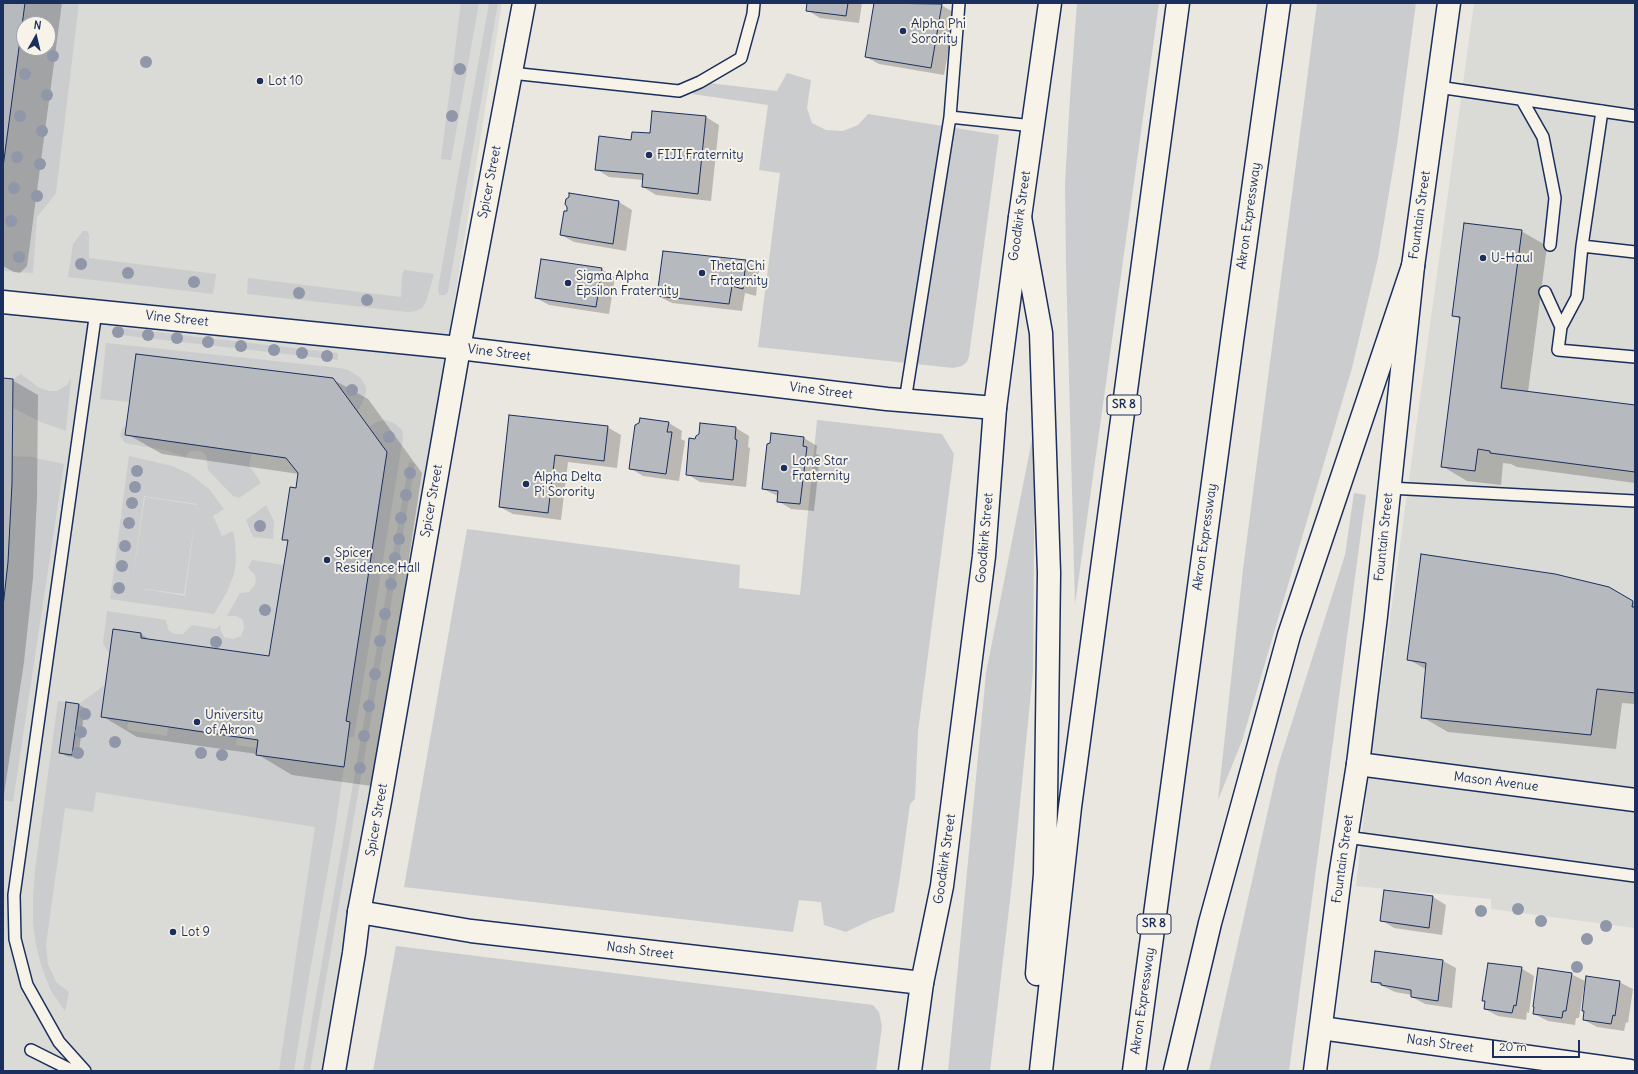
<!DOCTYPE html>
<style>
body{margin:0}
#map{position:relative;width:1638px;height:1074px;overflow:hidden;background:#eae7e0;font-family:Delius,sans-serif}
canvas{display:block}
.frame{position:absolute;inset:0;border:4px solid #1b2f5e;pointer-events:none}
.north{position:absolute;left:16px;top:16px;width:40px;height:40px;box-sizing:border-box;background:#f7f3e8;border:1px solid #9fa5b1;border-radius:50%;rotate:8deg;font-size:11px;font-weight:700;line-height:16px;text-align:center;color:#1b2f5e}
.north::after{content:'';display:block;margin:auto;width:14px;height:18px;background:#1b2f5e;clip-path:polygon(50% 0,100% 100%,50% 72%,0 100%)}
.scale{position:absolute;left:1492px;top:1040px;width:88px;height:18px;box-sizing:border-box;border:2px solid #1b2f5e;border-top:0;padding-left:5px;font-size:12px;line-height:14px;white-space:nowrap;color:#1b2f5e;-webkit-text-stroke:3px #f7f3e8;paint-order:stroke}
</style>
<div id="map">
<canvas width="1638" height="1074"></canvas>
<div class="frame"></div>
<div class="north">N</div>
<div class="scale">20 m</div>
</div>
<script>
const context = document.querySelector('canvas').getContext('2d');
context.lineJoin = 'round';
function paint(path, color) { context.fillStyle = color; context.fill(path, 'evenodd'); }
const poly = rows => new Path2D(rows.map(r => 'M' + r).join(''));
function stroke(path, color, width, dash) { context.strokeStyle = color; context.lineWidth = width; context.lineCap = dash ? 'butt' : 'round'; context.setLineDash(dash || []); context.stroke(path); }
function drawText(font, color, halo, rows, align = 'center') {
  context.font = font + ' Delius,sans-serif'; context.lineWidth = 4; context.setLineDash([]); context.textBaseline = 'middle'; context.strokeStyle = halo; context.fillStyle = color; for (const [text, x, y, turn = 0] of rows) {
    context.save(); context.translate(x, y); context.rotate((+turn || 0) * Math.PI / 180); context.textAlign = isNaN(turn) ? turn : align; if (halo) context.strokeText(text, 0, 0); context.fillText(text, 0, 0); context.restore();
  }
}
const built = poly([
 [3,3,502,3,443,373,337,1071,3,1071],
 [24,24,48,24,48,48,24,48],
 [1474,3,1635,3,1635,928,1491,909,1491,899,1356,886,1367,787]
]);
const green = poly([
 [25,3,79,3,56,193,37,217,33,273,3,271,3,167],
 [24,24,48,24,48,48,24,48],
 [461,3,479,3,451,160,441,159],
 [489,3,498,3,448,292,445,295,439,295,438,288],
 [1077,3,1159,3,1075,605,1066,264,1065,184,1070,97],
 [1317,3,1416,3,1397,145,1378,258,1352,368,1242,741,1218,800,1243,569],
 [787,73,811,80,807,108,812,123,826,130,843,131,858,125,868,114,999,135,969,356,967,362,962,366,953,368,758,347,780,173,759,170,768,105,692,94,700,82,777,91],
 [83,231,87,231,89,235,89,258,216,274,213,294,68,277,73,244],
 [404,270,434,274,426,302,422,308,416,311,408,312,247,294,248,278,401,297,402,276],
 [120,328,338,353,338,360,111,334,114,329],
 [106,343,340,368,348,370,361,378,366,387,366,392,362,404,357,411,333,378,136,354,130,402,100,399],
 [21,374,38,387,49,391,57,391,67,385,71,378,66,431,41,422,13,408,12,456,31,457,64,464,13,802,3,800,3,378,13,379],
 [385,420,394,423,402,430,403,438,354,737,348,737,350,722,346,721,387,452,369,427,376,422],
 [817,420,942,434,954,454,918,732,915,799,910,804,900,877,894,912,871,920,846,932,824,925,821,902,799,900,793,932,404,887,467,529,740,565,739,588,800,595],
 [1035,424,1033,672,1012,883,990,1071,948,1071,986,673],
 [127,426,252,452,249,465,261,483,239,498,233,496,208,470,207,460,206,455,201,451,190,451,185,457,169,451,125,443,120,436,123,427],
 [129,456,172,466,190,474,209,489,224,509,213,516,222,536,233,531,235,542,236,560,234,574,227,592,214,614,110,599],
 [144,496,197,504,185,596,137,588,184,594,197,505,145,497,131,590],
 [409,462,415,464,354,817,310,1071,303,1071],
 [1354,493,1366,495,1289,1071,1209,1071,1278,766,1345,555],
 [266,505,274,521,273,539,253,537,246,520],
 [252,560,284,565,269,656,141,638,141,633,113,629,110,653,106,649,103,643,107,611,166,620,168,629,172,633,177,634,183,634,192,625,216,629,220,625,221,631,224,637,233,639,241,636,244,628,243,620,236,616,227,616,240,593,249,592,255,585,256,579,255,575,248,568],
 [105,685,101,717,128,721,127,730,167,736,168,726,237,737,236,745,257,748,257,755,344,767,335,830,309,977,294,1071,279,1071,315,827,96,792,93,812,65,808,46,945,48,964,56,982,69,992,65,1011,51,991,41,965,36,945,33,924,33,899,35,870,58,701,66,702,59,753,72,755,79,704],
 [396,946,873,1005,879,1012,882,1026,876,1071,373,1071]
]);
const shadow = poly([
 [3,3,62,3,27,266,20,273,14,272,3,266],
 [24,24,48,24,48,48,24,48],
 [808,3,862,3,859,23,820,18,807,10],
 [875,3,930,3,941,5,955,13,944,75,879,64,866,57],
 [653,112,706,117,719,125,711,201,656,195,643,187,644,180,609,177,596,169,632,141,650,135],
 [570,195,619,202,632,210,626,251,574,242,561,235,567,212],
 [1521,231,1547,246,1528,392,1635,406,1635,483,1517,467,1511,464,1503,463,1501,485,1467,481,1442,466,1461,320,1453,315],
 [746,261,759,269,756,296,745,293,742,311,672,303,658,296],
 [601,269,615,277,609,314,549,305,536,298],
 [3,379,12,380,38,395,37,498,33,578,24,662,3,801],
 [332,379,368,399,422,473,381,741,379,787,292,775,257,754,137,737,102,716,114,630,141,634,152,641,270,657,288,542,284,539,297,489,299,474,162,454,127,434],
 [510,416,607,427,621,435,617,468,568,462,561,520,513,514,500,507],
 [669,423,682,431,681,439,685,441,679,481,643,476,630,468],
 [736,428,749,436,748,447,750,448,746,487,700,482,687,474,696,440],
 [772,434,804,438,817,446,816,454,820,456,814,511,791,509,778,501,778,496,763,489],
 [1608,588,1635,603,1635,704,1622,703,1616,749,1448,732,1422,717,1427,670,1408,659],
 [79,705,85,708,78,758,66,756,60,752],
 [1433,897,1446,905,1442,935,1394,928,1381,920],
 [1376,952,1443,961,1456,968,1452,1008,1425,1004,1412,997,1412,995,1395,992,1372,981],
 [1521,968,1534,976,1529,1013,1527,1012,1526,1020,1498,1016,1485,1009,1486,1002,1483,1001],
 [1571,974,1585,981,1579,1018,1576,1018,1575,1025,1548,1021,1534,1014],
 [1619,982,1633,989,1628,1023,1626,1022,1624,1031,1597,1027,1584,1020,1585,1012,1583,1011]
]);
const building = poly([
 [3,3,25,3,3,167,3,3],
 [807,3,848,3,846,16,806,11,807,3],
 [874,3,942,4,931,68,865,57,874,3],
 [652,111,706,116,698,194,642,187,643,174,595,170,599,136,631,140,632,132,650,133,652,111],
 [569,193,619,201,613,244,560,235,564,211,567,211,567,207,565,204,566,199,569,197,569,193],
 [1464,223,1522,230,1501,388,1635,405,1635,472,1490,453,1490,451,1478,449,1475,471,1441,467,1460,317,1452,316,1464,223],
 [663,251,746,260,743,289,732,286,729,304,657,296,663,251],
 [541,259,602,268,596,307,535,298,541,259],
 [136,354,333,378,387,452,346,721,350,722,344,767,256,755,258,740,101,717,113,629,141,633,141,638,269,656,288,540,282,540,290,487,296,488,298,473,286,458,125,435,136,354],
 [3,378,13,379,12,483,8,562,3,607,3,378],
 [509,415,608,426,604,461,555,455,548,513,499,507,509,415],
 [640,418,669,422,667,432,672,432,666,474,629,469,635,425,639,423,640,418],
 [700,423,736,427,735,439,737,440,733,480,686,475,689,438,695,439,696,436,699,434,700,423],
 [771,433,804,437,803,446,807,447,800,504,777,502,778,491,762,489,767,444,770,443,771,433],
 [1421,554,1555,574,1609,587,1633,601,1632,607,1635,607,1635,693,1597,689,1591,735,1421,718,1426,663,1407,660,1421,554],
 [66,702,79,704,72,755,59,753,66,702],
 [1384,890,1433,896,1429,928,1380,921,1384,890],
 [1375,951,1443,960,1438,1001,1411,997,1411,990,1381,985,1381,983,1371,982,1375,951],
 [1488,963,1522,967,1516,1006,1514,1005,1512,1013,1484,1009,1485,1001,1482,1001,1488,963],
 [1538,968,1572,973,1566,1011,1563,1011,1562,1018,1533,1014,1534,1007,1533,1007,1538,968],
 [1586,976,1620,981,1615,1016,1613,1015,1611,1024,1583,1020,1584,1011,1582,1011,1586,976]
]);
const lane = poly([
 [959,3,950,117,1033,126],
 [511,73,679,91,700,82,741,58,753,14,754,3],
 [1438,87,1635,116],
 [1522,100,1543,137,1555,198,1550,245],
 [1602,111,1582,246,1577,297,1561,327,1558,350,1635,357],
 [1582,246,1635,252],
 [1545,292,1561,327],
 [905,401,950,117],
 [1389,488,1635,501],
 [1346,837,1635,876],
 [31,1050,73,1071],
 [85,1071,59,1042,27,985,15,939,14,895,96,311]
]);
const street = poly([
 [3,302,459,348,887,399,995,408],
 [1358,764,1635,800],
 [359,912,471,931,922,983],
 [1321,1028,1630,1071]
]);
const secondary = poly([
 [334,1071,354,953,359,912,380,801,459,348,524,3]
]);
const primary = poly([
 [910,1071,922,983,942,886,984,556,995,408,1020,217,1050,3],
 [1315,1071,1340,877,1358,764,1376,616,1413,266,1449,3]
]);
const highway = poly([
 [1020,217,1041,333,1049,573,1045,874,1037,974],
 [1041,1071,1070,807,1178,3],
 [1134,1071,1232,341,1279,3],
 [1175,1071,1210,923,1289,635,1413,266]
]);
const trees = [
 [53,56],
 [146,62],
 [460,69],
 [25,74],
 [298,80],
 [47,95],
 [20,116],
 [452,116],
 [42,131],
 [17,157],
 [40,164],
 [14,188],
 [37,196],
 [11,221],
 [19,257],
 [81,264],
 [128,273],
 [194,282],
 [299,293],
 [367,300],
 [118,332],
 [148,335],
 [177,338],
 [208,342],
 [241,346],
 [274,350],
 [302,353],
 [327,356],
 [352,390],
 [389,437],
 [137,471],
 [410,473],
 [135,487],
 [406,495],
 [132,503],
 [401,518],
 [129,523],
 [260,526],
 [399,539],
 [125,546],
 [395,558],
 [122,566],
 [391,584],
 [119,588],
 [265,610],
 [385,614],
 [380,641],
 [216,642],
 [375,674],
 [369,706],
 [85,714],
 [81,732],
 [364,736],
 [115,742],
 [78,753],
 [201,753],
 [222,755],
 [360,768],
 [1518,909],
 [1481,911],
 [1541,921],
 [1606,926],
 [1587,939],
 [1577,967]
];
const markers = [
 [903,31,4,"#1b2f5e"],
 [260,81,4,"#1b2f5e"],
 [649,155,4,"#1b2f5e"],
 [1483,258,4,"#1b2f5e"],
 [702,273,4,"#1b2f5e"],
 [568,283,4,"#1b2f5e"],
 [784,468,4,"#1b2f5e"],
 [526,484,4,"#1b2f5e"],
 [327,560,4,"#1b2f5e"],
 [197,722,4,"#1b2f5e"],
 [173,932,4,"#1b2f5e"]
];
const shields = [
 [1124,405,34],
 [1154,924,34]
];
const shieldNames = [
 ["SR 8",1124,405],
 ["SR 8",1154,924]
];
const poiNames = [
 ["Alpha Phi",911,24],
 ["Sorority",911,39],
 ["Lot 10",268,81],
 ["FIJI Fraternity",657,155],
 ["U-Haul",1491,258],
 ["Theta Chi",710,266],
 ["Fraternity",710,281],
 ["Sigma Alpha",576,276],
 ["Epsilon Fraternity",576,291],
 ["Lone Star",792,461],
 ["Fraternity",792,476],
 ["Alpha Delta",534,477],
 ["Pi Sorority",534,492],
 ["Spicer",335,553],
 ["Residence Hall",335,568],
 ["University",205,715],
 ["of Akron",205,730],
 ["Lot 9",181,932]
];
const streetNames = [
 ["Spicer Street",490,182,-79],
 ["Fountain Street",1420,215,-82],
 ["Goodkirk Street",1020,216,-82],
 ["Akron Expressway",1249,216,-82],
 ["Vine Street",177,319,6],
 ["Vine Street",499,353,7],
 ["Vine Street",821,391,7],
 ["Spicer Street",432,501,-80],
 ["Akron Expressway",1205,537,-82],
 ["Fountain Street",1384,537,-84],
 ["Goodkirk Street",985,538,-85],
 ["Mason Avenue",1496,782,7],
 ["Spicer Street",377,820,-80],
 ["Goodkirk Street",945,859,-82],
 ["Fountain Street",1343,859,-82],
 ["Nash Street",640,951,7],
 ["Akron Expressway",1143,1001,-82],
 ["Nash Street",1440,1044,8]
];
paint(built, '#dadad6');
paint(green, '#cbcccd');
paint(shadow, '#0003');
paint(building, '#b6babf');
stroke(building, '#1b2f5e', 1);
stroke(lane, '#1b2f5e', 14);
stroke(street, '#1b2f5e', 25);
stroke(secondary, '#1b2f5e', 25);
stroke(primary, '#1b2f5e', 25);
stroke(highway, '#1b2f5e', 25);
stroke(lane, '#f7f3e8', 11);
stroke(street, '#f7f3e8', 22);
stroke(secondary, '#f7f3e8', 22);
stroke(primary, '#f7f3e8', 22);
stroke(highway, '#f7f3e8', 22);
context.fillStyle = '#9097a8';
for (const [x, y] of trees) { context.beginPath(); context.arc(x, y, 6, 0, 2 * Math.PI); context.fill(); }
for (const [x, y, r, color] of markers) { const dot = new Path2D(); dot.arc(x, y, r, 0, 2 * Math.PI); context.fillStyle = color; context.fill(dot); stroke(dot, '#f7f3e8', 1.5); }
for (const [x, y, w] of shields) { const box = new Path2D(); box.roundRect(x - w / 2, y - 10, w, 20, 3); context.fillStyle = '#f7f3e8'; context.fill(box); stroke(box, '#1b2f5e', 1); }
drawText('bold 12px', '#1b2f5e', null, shieldNames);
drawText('13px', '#1b2f5e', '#f7f3e8', poiNames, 'left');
drawText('13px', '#1b2f5e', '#f7f3e8', streetNames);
</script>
